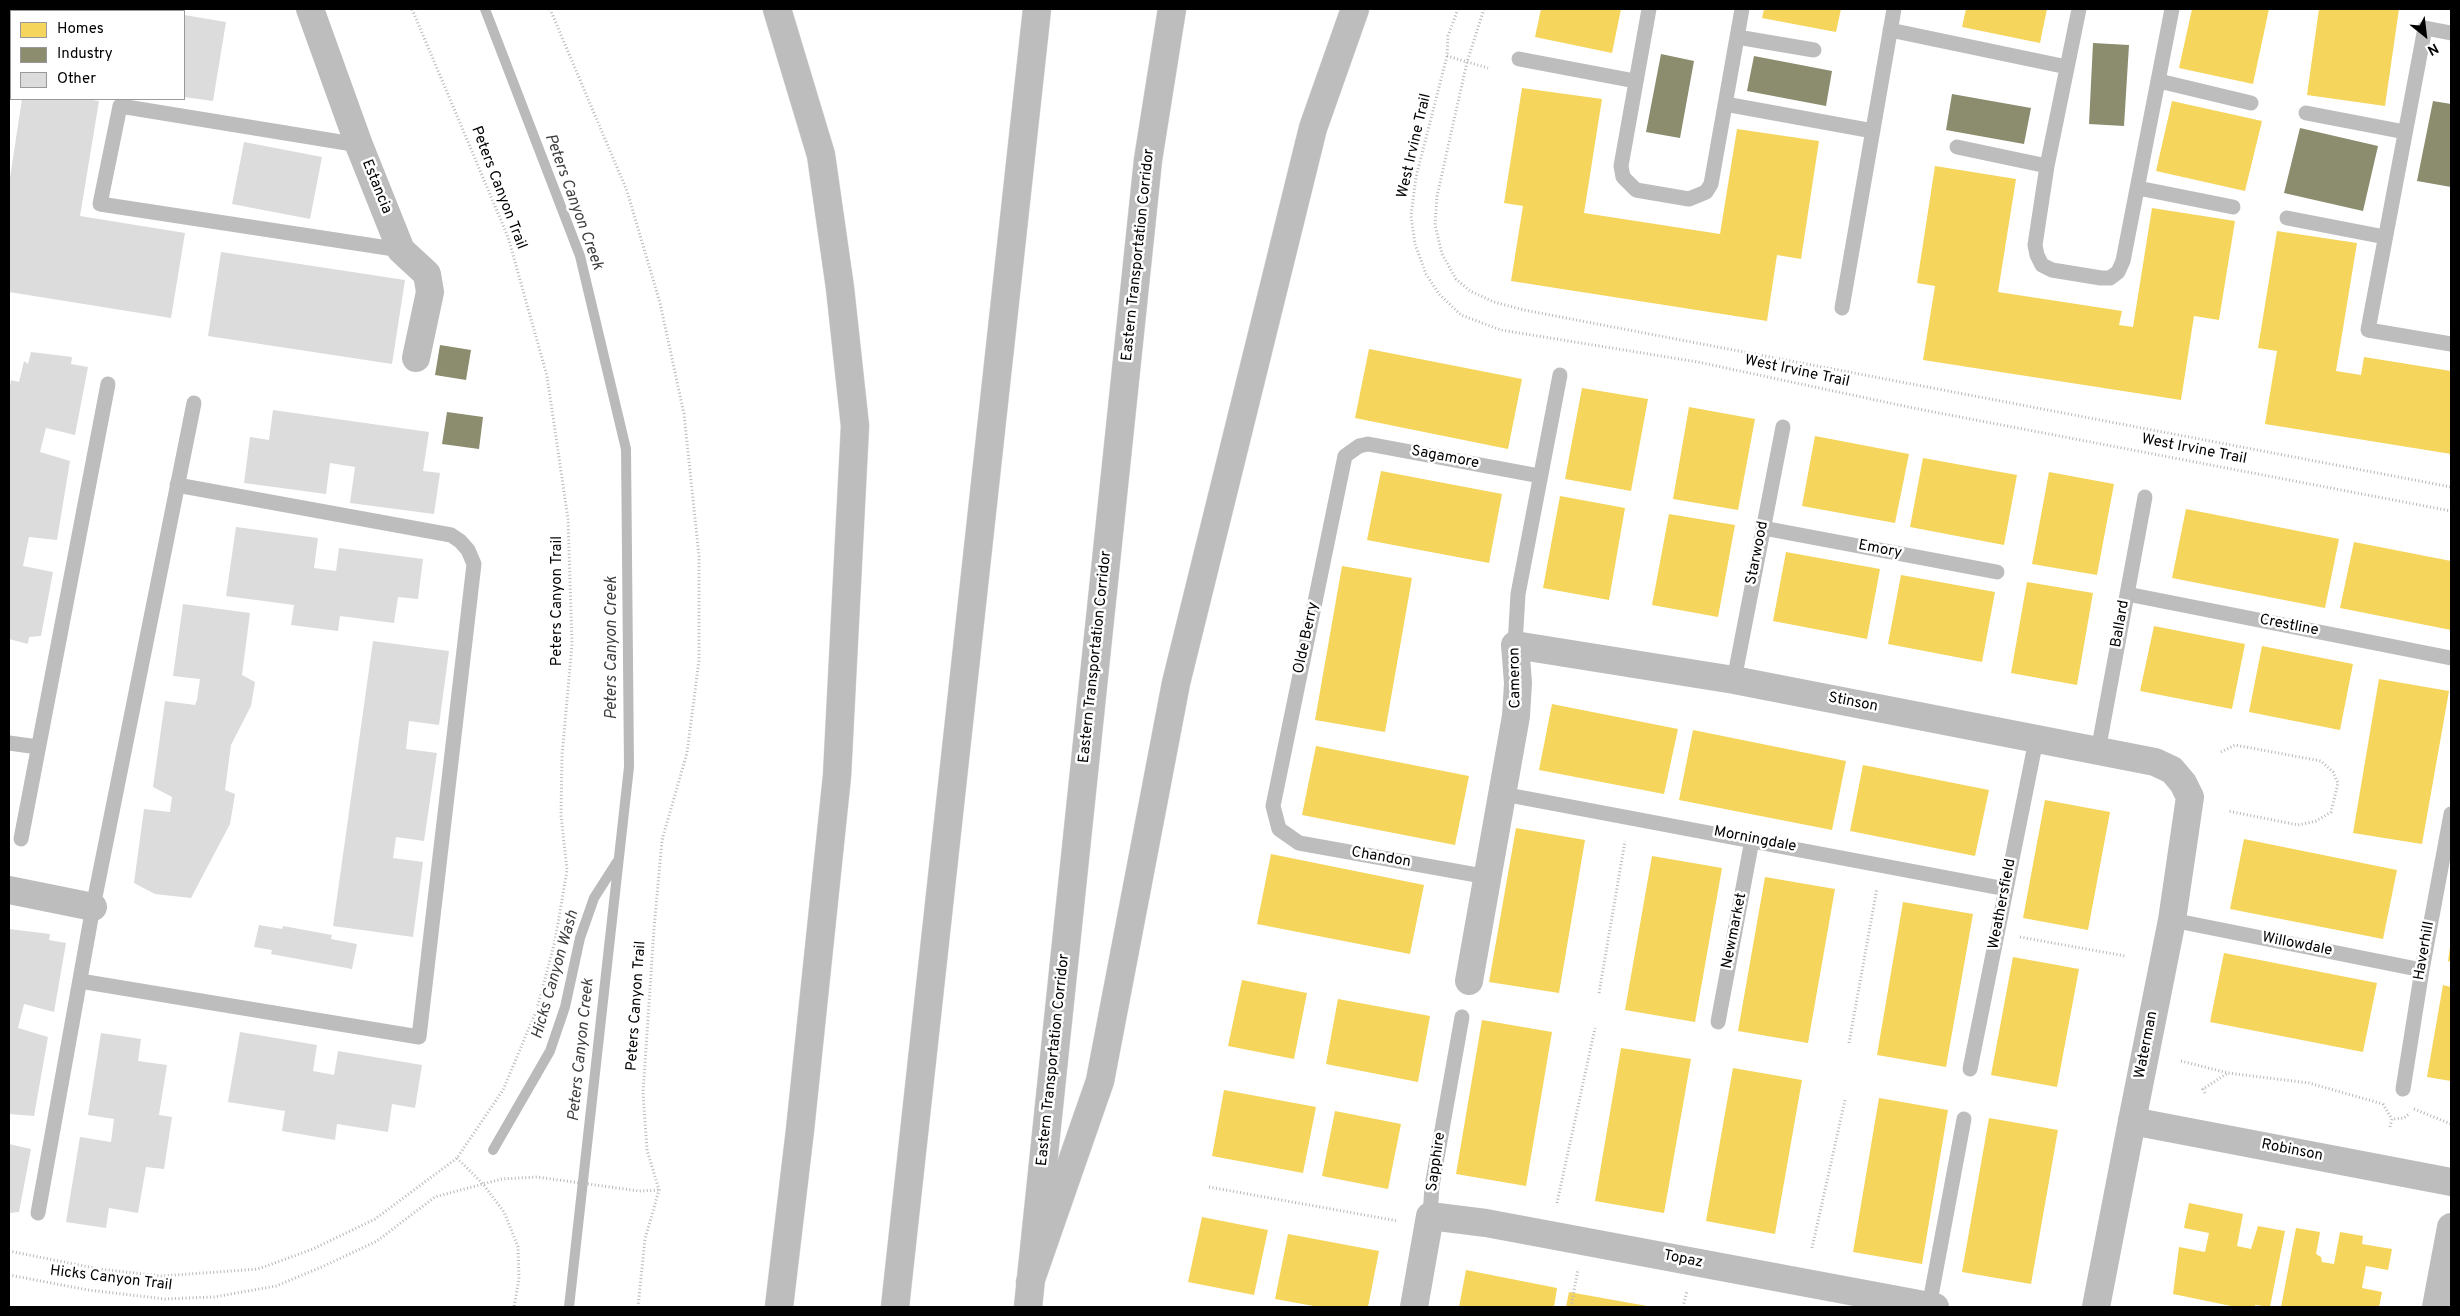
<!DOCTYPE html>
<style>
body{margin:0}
#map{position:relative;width:2460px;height:1316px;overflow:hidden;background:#fff;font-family:Overpass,sans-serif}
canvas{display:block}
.frame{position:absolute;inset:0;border:10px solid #000;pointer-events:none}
.legend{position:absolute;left:10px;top:10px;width:175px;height:90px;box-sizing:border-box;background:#fff;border:1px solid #999;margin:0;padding:6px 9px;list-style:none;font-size:15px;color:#000}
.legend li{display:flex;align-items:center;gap:10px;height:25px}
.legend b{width:25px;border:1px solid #999}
.north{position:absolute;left:2400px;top:10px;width:50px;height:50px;-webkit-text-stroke:4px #fff;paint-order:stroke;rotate:151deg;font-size:14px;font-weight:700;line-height:20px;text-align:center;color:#000}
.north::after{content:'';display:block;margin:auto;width:18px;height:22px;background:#000;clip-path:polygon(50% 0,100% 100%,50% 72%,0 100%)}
</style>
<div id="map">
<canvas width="2460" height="1316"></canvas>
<div class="frame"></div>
<ul class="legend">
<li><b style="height:14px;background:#f6d55c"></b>Homes</li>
<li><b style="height:14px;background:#8c8c6e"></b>Industry</li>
<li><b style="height:14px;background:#dcdcdc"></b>Other</li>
</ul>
<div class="north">N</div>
</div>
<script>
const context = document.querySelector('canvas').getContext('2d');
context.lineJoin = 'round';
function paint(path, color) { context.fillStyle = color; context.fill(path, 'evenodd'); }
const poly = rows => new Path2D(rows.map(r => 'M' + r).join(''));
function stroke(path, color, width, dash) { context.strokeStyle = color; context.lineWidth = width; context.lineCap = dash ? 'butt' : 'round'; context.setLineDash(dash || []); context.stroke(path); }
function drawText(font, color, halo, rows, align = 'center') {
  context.font = font + ' Overpass,sans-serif'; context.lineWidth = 5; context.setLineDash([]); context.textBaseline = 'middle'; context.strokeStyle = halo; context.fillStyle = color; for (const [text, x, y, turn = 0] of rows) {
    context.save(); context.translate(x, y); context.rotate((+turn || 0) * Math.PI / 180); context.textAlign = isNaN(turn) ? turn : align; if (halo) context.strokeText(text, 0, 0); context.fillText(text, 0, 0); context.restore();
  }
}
const homes = poly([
 [1541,9,1621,9,1612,53,1535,37],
 [1764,9,1841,9,1836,32,1762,18],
 [1966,9,2047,9,2040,43,1962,27],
 [2192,9,2269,9,2253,84,2179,68],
 [2319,9,2399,9,2385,106,2307,95],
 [1522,88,1602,99,1584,213,1720,234,1737,129,1819,141,1801,259,1777,255,1767,321,1511,281,1523,206,1504,203],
 [2172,101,2262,121,2245,191,2156,171],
 [1935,166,2016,179,1998,292,2122,311,2119,325,2133,327,2152,208,2235,221,2219,320,2194,316,2181,400,1923,360,1935,286,1917,283],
 [2277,231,2357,243,2336,371,2361,375,2364,357,2451,371,2451,454,2265,424,2277,351,2258,348],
 [1369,349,1522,379,1508,449,1355,418],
 [1582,388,1648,399,1631,491,1565,479],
 [1689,407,1755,419,1738,510,1673,499],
 [1815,436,1909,454,1895,523,1802,506],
 [1923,458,2017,475,2004,545,1910,527],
 [1381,471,1502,494,1489,563,1367,540],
 [2049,472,2114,484,2097,575,2032,564],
 [1560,496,1625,508,1609,600,1543,588],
 [2186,509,2339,539,2325,608,2172,578],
 [1669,514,1735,525,1718,617,1652,605],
 [2354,542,2451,561,2451,630,2340,608],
 [1786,552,1880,569,1867,639,1773,621],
 [1342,566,1412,578,1385,732,1315,720],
 [1901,575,1995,592,1982,662,1888,644],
 [2027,582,2093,593,2077,685,2011,673],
 [2154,626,2245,644,2232,709,2140,691],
 [2262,646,2353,664,2340,730,2249,712],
 [2379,679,2449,691,2422,844,2353,833],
 [1552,704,1678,729,1664,794,1539,770],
 [1693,730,1846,761,1832,830,1679,800],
 [1316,746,1469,776,1455,845,1302,815],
 [1863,765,1989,790,1975,856,1850,831],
 [2045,800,2110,812,2088,930,2023,918],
 [1516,828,1585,840,1559,993,1489,982],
 [2244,839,2397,870,2383,939,2230,909],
 [1271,854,1424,885,1410,954,1257,924],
 [1652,856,1722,868,1695,1022,1625,1010],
 [1765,877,1835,889,1808,1043,1738,1031],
 [1903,902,1973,914,1946,1067,1877,1055],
 [2450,947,2451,948,2451,962,2448,961],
 [2224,953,2377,983,2363,1052,2210,1022],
 [2013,957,2079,969,2057,1087,1991,1075],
 [1242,980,1307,993,1294,1059,1228,1046],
 [2443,985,2451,987,2451,1081,2427,1077],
 [1338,999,1430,1016,1418,1082,1326,1064],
 [1482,1020,1552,1032,1526,1186,1456,1174],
 [1621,1048,1691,1059,1664,1213,1595,1201],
 [1733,1068,1802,1080,1775,1234,1706,1221],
 [1224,1090,1316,1107,1303,1173,1212,1156],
 [1879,1098,1948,1110,1922,1264,1853,1252],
 [1335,1111,1401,1124,1388,1189,1322,1176],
 [1989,1118,2058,1130,2031,1284,1962,1272],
 [2189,1203,2243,1214,2237,1246,2251,1249,2258,1226,2285,1231,2270,1307,2255,1305,2255,1307,2236,1307,2173,1294,2179,1247,2205,1252,2209,1233,2184,1228],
 [1202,1217,1268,1230,1254,1295,1188,1282],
 [2296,1228,2320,1232,2316,1254,2321,1257,2322,1262,2334,1264,2340,1232,2363,1236,2362,1244,2392,1249,2388,1270,2366,1266,2362,1288,2382,1292,2379,1307,2281,1307],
 [1288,1234,1379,1251,1368,1307,1319,1307,1275,1299],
 [1466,1270,1557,1288,1554,1307,1459,1307],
 [1569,1292,1647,1306,1647,1307,1566,1307]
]);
const industry = poly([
 [2093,43,2129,45,2124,126,2089,124],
 [1661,54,1694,61,1680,138,1646,132],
 [1754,56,1832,71,1826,106,1747,91],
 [1952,94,2031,108,2024,144,1946,130],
 [2433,101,2451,104,2451,187,2417,181],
 [2300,128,2378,146,2363,211,2284,193],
 [440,345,471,350,466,380,435,375],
 [447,412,483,417,479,449,442,444]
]);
const stream = poly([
 [485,9,580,256,626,449,629,767,569,1307],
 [493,1150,550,1051,565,1007,580,938,594,898,617,862]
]);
const building = poly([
 [108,9,142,9,151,10,107,11],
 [184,15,226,22,213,101,184,97],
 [22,99,84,99,99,101,80,216,185,233,171,318,9,292,9,184],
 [244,142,322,157,310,219,232,204],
 [221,252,405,280,392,364,208,336],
 [31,352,72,357,71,364,88,367,75,435,46,428,40,452,70,461,57,540,29,537,23,566,53,572,41,636,29,637,28,644,9,639,9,391,11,380,19,382,24,361,28,364],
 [273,410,429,432,423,471,440,473,434,514,350,503,355,467,330,463,326,494,244,483,250,437,269,440],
 [236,527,318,538,314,568,336,571,339,548,423,559,418,599,398,597,394,623,340,616,338,631,291,625,294,605,226,596],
 [183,604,250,613,242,675,255,682,251,706,231,745,225,790,235,794,230,824,191,898,155,894,134,883,144,809,170,812,172,797,153,787,165,701,195,705,197,700,200,679,173,676],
 [373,641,449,651,439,725,409,721,406,749,437,753,424,841,396,837,393,858,423,862,413,937,333,926],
 [259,925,282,929,283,926,332,935,331,939,357,944,352,969,271,954,272,950,254,947],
 [9,929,50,934,49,940,66,943,54,1012,24,1004,18,1028,48,1037,34,1116,9,1114],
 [240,1032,317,1045,313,1071,334,1075,338,1051,422,1065,415,1108,392,1104,388,1132,337,1124,335,1140,282,1131,285,1111,228,1102],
 [101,1033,141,1039,138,1061,167,1065,159,1115,172,1117,164,1169,146,1167,138,1213,109,1208,106,1228,66,1222,80,1137,111,1142,114,1119,88,1115],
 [9,1144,31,1149,19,1212,9,1213]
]);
const path = poly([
 [550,9,627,191,660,303,684,414,699,556,699,660,687,753,662,840,654,929,643,1093,647,1150,659,1190,645,1239,638,1307],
 [1458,9,1448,36,1447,56,1416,177,1411,216,1415,244,1426,274,1439,294,1461,315,1501,330,1698,362,1913,408,2451,511],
 [1484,9,1467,62,1437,196,1435,225,1442,254,1456,279,1470,291,1494,302,1524,310,2451,487],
 [1447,56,1488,68],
 [2221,752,2235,745,2321,761,2333,772,2338,783,2331,812,2316,821,2298,825,2228,811],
 [2020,937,2125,956],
 [1599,993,1625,841],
 [1849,1043,1877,888],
 [2181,1061,2228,1073,2309,1083,2383,1104],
 [2205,1093,2203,1089,2228,1073],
 [2383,1104,2392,1119],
 [2414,1109,2451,1124],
 [2390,1127,2392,1119,2404,1118,2410,1113],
 [457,1158,483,1184,504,1212,518,1247,519,1279,514,1307],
 [1209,1187,1398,1221],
 [1557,1203,1595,1028],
 [1812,1248,1845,1100],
 [9,1251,99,1269,161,1276,258,1269,313,1249,375,1219,457,1158,503,1090,537,1009,555,941,567,870,561,815,562,756,572,644,568,519,547,376,508,237,412,9],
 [9,1275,88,1290,165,1299,214,1297,276,1286,324,1266,377,1241,435,1197,483,1184,502,1179,537,1177,639,1191,659,1190],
 [1571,1307,1578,1269],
 [1683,1307,1687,1291]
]);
const service = poly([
 [1649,9,1621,166,1623,177,1636,190,1689,199,1706,192,1711,184,1742,9],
 [2079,9,2047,166,2035,245,2037,255,2042,265,2052,270,2101,278,2110,278,2118,272,2123,261,2172,9],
 [1890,30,2067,67],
 [2451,33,2425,28,2368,330,2451,344],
 [1737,37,1814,50],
 [1519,59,1635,81],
 [2159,81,2251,103],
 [1725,104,1873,131],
 [2306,113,2405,132],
 [359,145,120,106,100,204,401,250],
 [1957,147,2047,166],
 [2138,188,2233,207],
 [2287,218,2385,237],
 [1842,308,1894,9],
 [1763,528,1997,572],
 [2127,594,2451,658],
 [1515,645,1518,594,1560,375],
 [1734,680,1783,427],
 [9,743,38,747],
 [2098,751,2145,497],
 [1503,794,2006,889],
 [21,839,108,384],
 [1488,877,1299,843,1279,829,1273,806,1345,456,1359,446,1368,444,1540,476],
 [2172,920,2422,970],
 [80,981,419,1037,474,564,468,550,460,541,451,535,177,485],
 [1718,1022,1752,840],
 [1970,1069,2036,740],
 [2403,1089,2422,970,2451,814],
 [38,1213,93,907,194,403],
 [1430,1216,1432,1186,1462,1017],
 [1929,1307,1964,1119]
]);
const minor = poly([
 [310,9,359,145,401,250,427,274,430,292,416,358],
 [9,890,93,907],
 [1469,981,1516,716,1518,683,1515,645,1734,680,2155,762,2172,770,2183,783,2190,797,2172,920,2132,1121],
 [1414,1307,1430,1216,1486,1223,1935,1307],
 [2436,1307,2451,1227]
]);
const tertiary = poly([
 [2096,1307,2132,1121,2451,1182]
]);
const motorway = poly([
 [777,9,821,155,840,288,855,426,837,776,800,1130,779,1307],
 [1030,1282,1100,1081,1176,683,1313,128,1355,9],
 [895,1307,1037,9],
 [1028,1307,1148,160,1172,9]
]);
const streetNames = [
 ["West Irvine Trail",1415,146,-77],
 ["Estancia",376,187,68],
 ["Peters Canyon Trail",498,188,69],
 ["Eastern Transportation Corridor",1139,255,-84],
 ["West Irvine Trail",1797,372,12],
 ["West Irvine Trail",2194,450,11],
 ["Sagamore",1445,458,11],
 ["Emory",1880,550,11],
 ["Starwood",1758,553,-79],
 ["Peters Canyon Trail",558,601,-90],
 ["Ballard",2121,624,-80],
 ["Crestline",2289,626,11],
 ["Olde Berry",1307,638,-78],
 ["Eastern Transportation Corridor",1096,657,-84],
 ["Cameron",1516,678,-91],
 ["Stinson",1853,703,11],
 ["Morningdale",1755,840,11],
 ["Chandon",1381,858,10],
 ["Weathersfield",2003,904,-79],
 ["Newmarket",1735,931,-79],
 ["Willowdale",2297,945,11],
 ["Haverhill",2425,951,-80],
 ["Peters Canyon Trail",637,1006,-86],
 ["Waterman",2147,1045,-79],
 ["Eastern Transportation Corridor",1054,1060,-84],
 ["Robinson",2292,1151,11],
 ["Sapphire",1437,1162,-82],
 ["Topaz",1683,1260,11],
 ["Hicks Canyon Trail",111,1279,7]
];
const waterNames = [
 ["Peters Canyon Creek",573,202,70],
 ["Peters Canyon Creek",613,648,-90],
 ["Hicks Canyon Wash",556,975,-74],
 ["Peters Canyon Creek",582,1050,-84]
];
paint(homes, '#f6d55c');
paint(industry, '#8c8c6e');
stroke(stream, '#bababa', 10);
paint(building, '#dcdcdc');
stroke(motorway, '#dbdbdb', 29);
stroke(path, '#b8b8b8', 3, [1, 2.5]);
stroke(service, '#bdbdbd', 15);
stroke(minor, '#bdbdbd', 28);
stroke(tertiary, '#bdbdbd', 28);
stroke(motorway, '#bdbdbd', 28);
drawText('15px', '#000', '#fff', streetNames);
drawText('italic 16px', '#3e3e3e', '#fff', waterNames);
</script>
